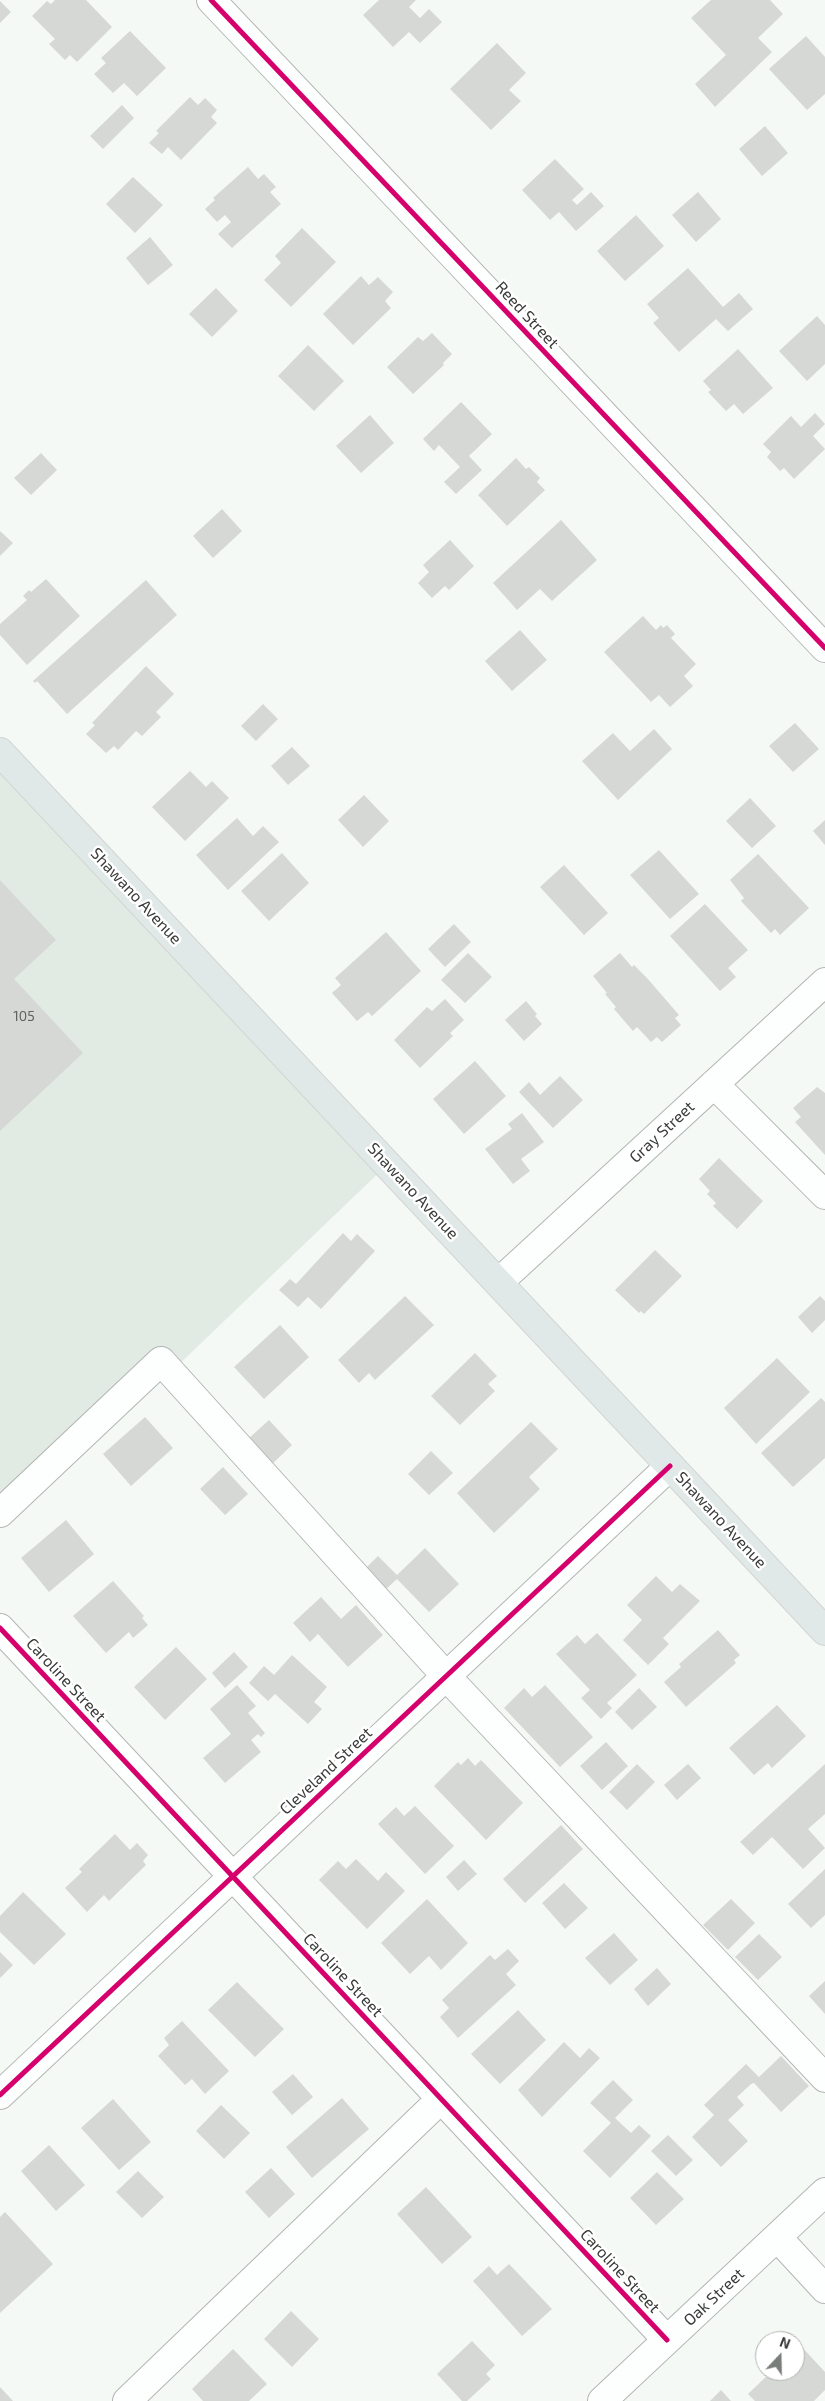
<!DOCTYPE html>
<style>
body{margin:0}
#map{position:relative;width:825px;height:2401px;overflow:hidden;background:#f4f9f5;font-family:"Exo 2",sans-serif}
canvas{display:block}
.north{position:absolute;left:755px;top:2331px;width:50px;height:50px;box-sizing:border-box;background:#fff;border:1px solid #b0b1b0;border-radius:50%;rotate:21deg;font-size:14px;font-weight:700;line-height:20px;text-align:center;color:#393b39}
.north::after{content:'';display:block;margin:auto;width:18px;height:22px;background:#7a7e7b;clip-path:polygon(50% 0,100% 100%,50% 72%,0 100%)}
</style>
<div id="map">
<canvas width="825" height="2401"></canvas>
<div class="north">N</div>
</div>
<script>
const context = document.querySelector('canvas').getContext('2d');
context.lineJoin = 'round';
function paint(path, color) { context.fillStyle = color; context.fill(path, 'evenodd'); }
const poly = rows => new Path2D(rows.map(r => 'M' + r).join(''));
function stroke(path, color, width, dash) { context.strokeStyle = color; context.lineWidth = width; context.lineCap = dash ? 'butt' : 'round'; context.setLineDash(dash || []); context.stroke(path); }
function drawText(font, color, halo, rows, align = 'center') {
  context.font = font + ' "Exo 2",sans-serif'; context.lineWidth = 5; context.setLineDash([]); context.textBaseline = 'middle'; context.strokeStyle = halo; context.fillStyle = color; for (const [text, x, y, turn = 0] of rows) {
    context.save(); context.translate(x, y); context.rotate((+turn || 0) * Math.PI / 180); context.textAlign = isNaN(turn) ? turn : align; if (halo) context.strokeText(text, 0, 0); context.fillText(text, 0, 0); context.restore();
  }
}
const built = poly([
 [0,752,388,1164,171,1372,0,1513]
]);
const building = poly([
 [55,0,86,0,112,27,77,62,70,55,65,60,49,44,55,39,32,16,47,1,51,4],
 [379,0,416,0,409,7,420,18,429,9,442,22,420,43,409,32,393,47,363,15],
 [711,0,770,0,783,14,758,38,772,52,715,107,695,84,726,55,691,18],
 [0,1,11,12,0,23],
 [130,31,166,68,137,96,124,83,113,93,94,74,106,63,101,58],
 [806,36,825,57,825,94,807,110,769,69],
 [497,43,526,73,509,90,521,101,491,130,450,89],
 [190,97,198,105,205,98,217,110,211,117,217,123,181,160,168,147,162,154,149,143,159,133,156,131],
 [122,105,134,118,103,149,90,136],
 [765,126,788,153,762,176,739,149],
 [555,159,584,189,572,200,577,205,591,192,604,206,576,231,559,212,550,220,522,190],
 [248,167,258,179,264,174,276,187,270,192,281,204,232,248,218,234,231,222,225,215,217,222,205,209,215,200,213,198],
 [133,177,163,205,135,233,106,204],
 [698,192,721,219,696,242,672,215],
 [636,215,664,246,625,281,597,251],
 [302,228,336,262,291,307,264,280,281,263,275,256],
 [150,237,173,265,148,285,126,258],
 [688,268,723,307,739,293,753,309,728,331,716,319,679,352,653,323,659,318,647,304],
 [361,276,369,285,378,277,393,292,385,301,391,308,353,345,323,314],
 [216,288,238,311,212,337,189,314],
 [817,316,825,325,825,364,807,381,779,351],
 [432,333,452,354,443,363,444,365,413,394,387,367,418,337,423,341],
 [308,345,344,381,314,411,278,376],
 [738,349,773,388,743,414,734,404,726,411,708,392,711,390,703,381],
 [461,402,492,434,469,456,482,470,456,494,444,482,460,467,439,445,434,451,423,439],
 [815,413,825,424,813,436,825,449,794,479,784,468,780,471,767,457,771,452,763,444,791,416,801,427],
 [370,415,394,443,361,473,336,446],
 [41,453,57,470,31,495,14,478],
 [516,458,526,469,529,467,540,478,537,482,545,490,507,526,478,495],
 [222,509,242,531,213,558,193,536],
 [561,520,597,560,552,601,540,589,517,610,493,583],
 [0,531,13,543,0,556],
 [450,540,474,566,449,590,445,586,432,598,418,583,429,572,423,565],
 [46,579,80,616,27,665,0,635,0,624,27,600,23,596,29,590,31,592],
 [146,580,177,615,67,714,37,681,35,683,33,681],
 [643,616,656,630,661,625,663,628,667,625,675,634,671,638,696,664,684,676,693,686,670,707,659,695,651,702,604,652],
 [520,630,547,660,512,691,485,661],
 [146,666,174,694,156,712,161,717,142,736,136,731,118,750,114,746,106,753,86,734,95,725,92,723],
 [263,704,278,719,256,741,241,726],
 [795,723,819,749,793,772,769,746],
 [654,729,672,749,618,800,582,761,613,733,630,751],
 [292,747,310,766,288,785,271,766],
 [190,771,206,787,212,781,229,798,185,841,152,807],
 [364,795,389,821,363,847,338,820],
 [750,798,776,826,752,848,726,821],
 [237,818,253,836,263,826,279,842,228,890,196,855],
 [825,820,825,845,813,831],
 [659,850,699,894,670,919,630,875],
 [282,853,309,883,269,921,241,891],
 [758,854,809,908,780,935,775,929,771,933,741,901,744,898,730,880],
 [564,865,608,913,584,935,540,887],
 [0,880,56,940,14,979,83,1053,0,1131],
 [705,904,748,950,728,968,736,977,720,991,670,936],
 [454,924,471,942,445,967,428,949],
 [386,932,421,971,372,1016,368,1012,357,1021,332,993,341,985,335,978],
 [468,953,492,977,465,1003,441,980],
 [620,953,632,967,634,965,647,978,679,1015,675,1018,681,1025,662,1042,657,1037,651,1042,637,1027,633,1031,614,1009,616,1007,605,994,607,993,593,976],
 [445,999,464,1020,450,1033,453,1036,420,1068,394,1040,427,1007,432,1011],
 [526,1001,537,1014,535,1016,542,1024,524,1041,505,1020],
 [475,1061,506,1096,464,1134,433,1099],
 [560,1076,583,1100,553,1128,519,1092,529,1082,540,1095],
 [817,1087,825,1093,825,1155,795,1122,801,1117,793,1108],
 [522,1113,544,1142,521,1159,530,1171,513,1184,485,1149,512,1129,508,1124],
 [719,1158,763,1201,737,1229,713,1206,716,1203,707,1194,710,1191,699,1179],
 [343,1233,351,1241,357,1234,375,1251,321,1309,308,1297,298,1307,279,1290,290,1279,296,1284],
 [655,1250,682,1276,644,1314,641,1311,639,1313,615,1290],
 [405,1296,434,1325,375,1380,369,1373,359,1383,338,1360],
 [820,1296,825,1301,825,1320,812,1333,798,1317],
 [280,1325,309,1357,264,1399,234,1367],
 [475,1353,497,1376,488,1384,495,1391,460,1425,431,1396],
 [777,1358,810,1392,756,1444,724,1408],
 [821,1398,825,1402,825,1458,793,1487,761,1453],
 [145,1417,173,1448,131,1486,103,1454],
 [269,1420,292,1445,270,1466,247,1440],
 [531,1422,558,1449,529,1477,540,1489,494,1533,457,1493],
 [431,1451,453,1473,429,1495,408,1474],
 [223,1467,248,1494,225,1515,200,1489],
 [66,1520,94,1554,49,1592,21,1558],
 [425,1548,459,1584,429,1612,397,1579,384,1591,364,1570,378,1556,397,1575],
 [656,1576,672,1592,680,1584,700,1601,663,1638,669,1644,648,1665,623,1640,642,1620,627,1605],
 [113,1581,144,1616,142,1618,148,1625,133,1638,129,1632,106,1653,73,1616],
 [321,1597,341,1619,356,1605,383,1635,348,1667,318,1634,310,1642,293,1623],
 [718,1630,740,1655,734,1660,736,1663,686,1707,664,1682,681,1667,679,1664],
 [597,1633,637,1675,607,1703,612,1708,601,1719,581,1698,590,1690,556,1654,577,1635,585,1644],
 [176,1647,207,1679,165,1720,134,1687],
 [234,1652,248,1667,225,1688,212,1673],
 [292,1655,327,1687,314,1702,322,1709,308,1724,275,1694,268,1701,249,1683,264,1666,274,1675],
 [237,1685,256,1706,248,1713,265,1733,261,1737,258,1734,251,1740,261,1752,225,1783,203,1758,231,1734,210,1709],
 [545,1685,593,1737,560,1767,504,1708,524,1688,532,1697],
 [639,1688,657,1707,632,1730,615,1712],
 [777,1705,806,1736,772,1768,768,1763,754,1775,729,1748],
 [606,1742,628,1766,602,1790,580,1766],
 [468,1758,475,1766,481,1760,523,1803,486,1840,434,1786,458,1762,461,1765],
 [637,1764,655,1782,627,1810,609,1792],
 [688,1764,701,1778,677,1800,664,1785],
 [825,1764,825,1814,808,1829,825,1848,803,1869,772,1837,753,1855,740,1842],
 [415,1806,454,1846,425,1874,378,1824,396,1807,404,1816],
 [561,1825,583,1849,525,1903,503,1879],
 [115,1834,130,1850,137,1843,148,1855,143,1861,146,1865,109,1901,104,1895,87,1912,65,1888,82,1872,79,1869],
 [356,1859,378,1881,386,1872,405,1891,367,1929,319,1880,338,1861,346,1869],
 [464,1860,477,1874,458,1891,446,1877],
 [825,1869,825,1915,811,1928,788,1904],
 [564,1883,588,1908,565,1929,542,1903],
 [23,1892,66,1934,34,1965,0,1932,0,1916],
 [427,1899,468,1943,441,1970,429,1956,410,1974,381,1943],
 [731,1899,755,1923,728,1950,703,1925],
 [614,1933,638,1960,610,1985,585,1958],
 [759,1934,782,1957,758,1980,735,1957],
 [508,1949,519,1961,506,1974,516,1985,458,2038,440,2017,449,2008,442,2000,490,1955,495,1960],
 [0,1952,13,1965,0,1978],
 [657,1968,671,1984,648,2006,634,1989],
 [825,1981,825,2014,809,1996],
 [237,1982,284,2029,255,2057,208,2010],
 [518,2010,546,2040,500,2084,471,2054],
 [182,2021,229,2071,205,2094,192,2079,185,2085,158,2056,169,2045,164,2038],
 [564,2042,580,2058,589,2048,600,2058,542,2117,518,2090],
 [781,2056,809,2086,781,2112,754,2083,751,2084,737,2097,744,2105,728,2120,748,2141,721,2167,692,2137,714,2115,704,2105,746,2064,759,2077],
 [293,2074,313,2097,292,2115,272,2092],
 [613,2080,633,2100,615,2118,631,2133,639,2125,651,2136,610,2178,583,2151,611,2123,590,2103],
 [342,2098,369,2129,312,2178,286,2147],
 [113,2099,151,2142,119,2170,81,2128],
 [221,2105,250,2133,224,2159,196,2131],
 [668,2135,693,2160,676,2176,651,2151],
 [49,2145,85,2185,56,2211,21,2171],
 [271,2168,295,2194,269,2218,245,2192],
 [138,2171,164,2197,142,2218,116,2192],
 [657,2172,684,2199,656,2225,630,2198],
 [426,2187,472,2237,442,2264,397,2214],
 [5,2212,53,2264,0,2313,0,2217],
 [509,2264,552,2309,522,2336,473,2281,489,2266,497,2275],
 [291,2311,319,2339,292,2367,264,2339],
 [472,2341,495,2365,486,2374,491,2379,467,2401,462,2401,437,2374],
 [800,2345,825,2372,825,2390,814,2401,755,2401,748,2394,772,2371,795,2371,795,2350],
 [233,2349,267,2384,249,2401,203,2401,192,2389],
 [0,2387,13,2401,0,2401],
 [721,2390,731,2401,710,2401]
]);
const minor = poly([
 [211,0,825,648],
 [714,1084,825,1195],
 [499,1282,825,982],
 [0,1513,161,1361,446,1676,825,2078],
 [0,1628,667,2340],
 [0,2095,670,1466],
 [777,2237,825,2289],
 [127,2401,441,2099],
 [602,2401,825,2192]
]);
const major = poly([
 [0,752,825,1631]
]);
const cycleway = poly([
 [211,0,825,648],
 [0,1628,667,2340],
 [0,2095,670,1466]
]);
const numberNames = [
 ["105",24,1016]
];
const streetNames = [
 ["Reed Street",527,315,47],
 ["Shawano Avenue",136,896,47],
 ["Gray Street",662,1132,-43],
 ["Shawano Avenue",413,1191,47],
 ["Shawano Avenue",721,1520,47],
 ["Caroline Street",66,1680,47],
 ["Cleveland Street",326,1771,-43],
 ["Caroline Street",343,1975,47],
 ["Caroline Street",620,2271,47],
 ["Oak Street",714,2297,-43]
];
paint(built, '#e2ebe3');
paint(building, '#d6d8d5');
stroke(minor, '#b3b6b4', 30);
stroke(major, '#d3d5d3', 30);
stroke(minor, '#fdfefe', 28);
stroke(major, '#e0e9e7', 28);
stroke(cycleway, '#d6006c', 5);
drawText('14px', '#606260', null, numberNames);
drawText('16px', '#393b39', '#fff', streetNames);
</script>
